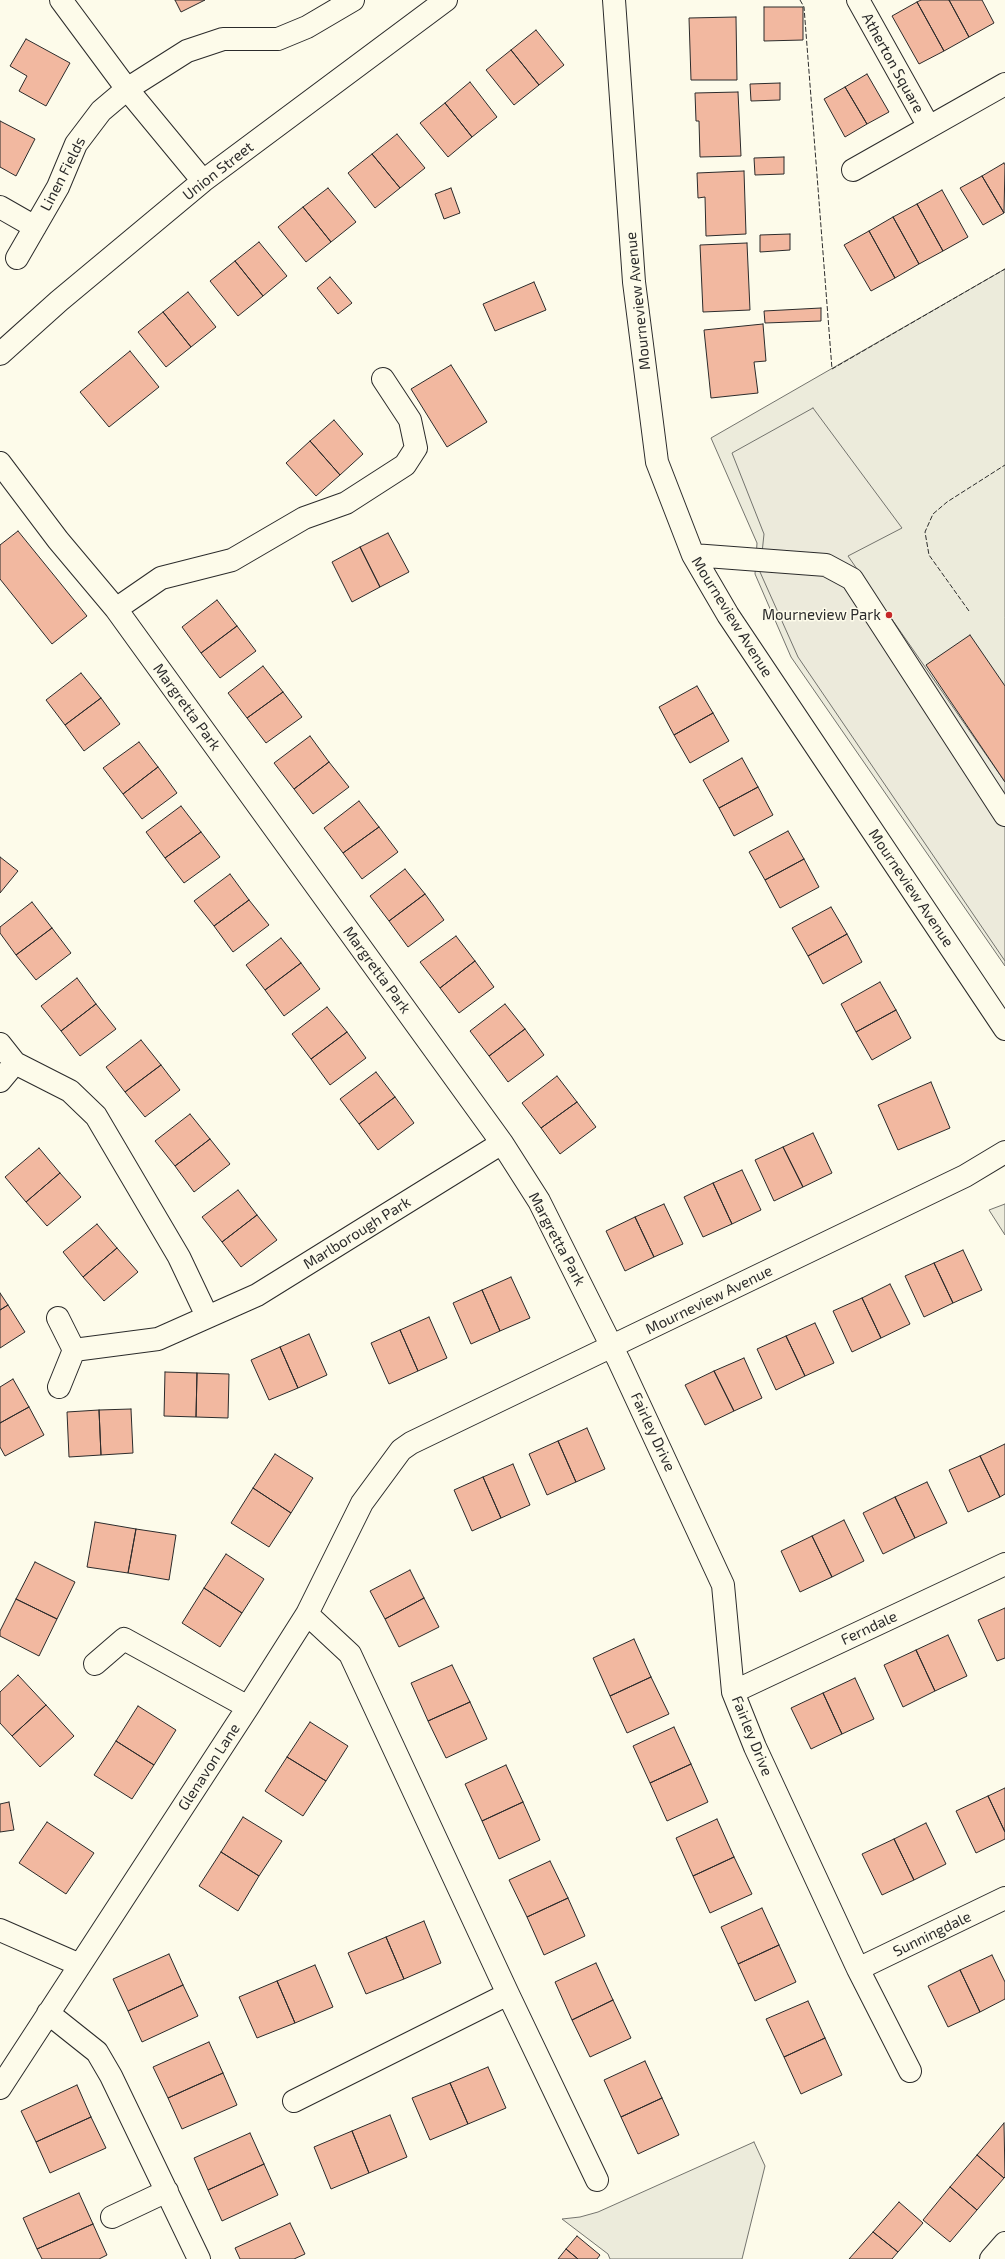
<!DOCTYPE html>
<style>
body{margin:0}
canvas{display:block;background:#fdfbea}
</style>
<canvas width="1005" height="2259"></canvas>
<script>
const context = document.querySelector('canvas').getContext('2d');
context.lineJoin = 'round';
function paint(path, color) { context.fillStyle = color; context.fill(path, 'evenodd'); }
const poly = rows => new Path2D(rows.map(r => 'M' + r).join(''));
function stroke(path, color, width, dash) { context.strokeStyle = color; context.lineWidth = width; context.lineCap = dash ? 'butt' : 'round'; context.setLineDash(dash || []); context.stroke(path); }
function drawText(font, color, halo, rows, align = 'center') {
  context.font = font + ' "Exo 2",sans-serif'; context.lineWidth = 3; context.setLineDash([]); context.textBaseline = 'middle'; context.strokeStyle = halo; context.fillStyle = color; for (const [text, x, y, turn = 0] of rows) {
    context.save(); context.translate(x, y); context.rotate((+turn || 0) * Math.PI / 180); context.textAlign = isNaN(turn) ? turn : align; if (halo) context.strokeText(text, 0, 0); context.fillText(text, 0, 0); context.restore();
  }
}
const green = poly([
 [1005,269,1005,966,791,657,755,574,757,543,711,438,1005,269],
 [1005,1204,1005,1235,989,1210,1005,1204],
 [754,2142,765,2166,742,2259,610,2259,608,2254,562,2219,580,2217,598,2212,754,2142]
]);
const parking = poly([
 [813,408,902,528,848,556,1005,782,1005,961,798,657,760,572,764,534,732,453,813,408]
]);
const building = poly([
 [175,0,205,0,181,12,175,0],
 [921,0,949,0,969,37,944,51,917,2,921,0],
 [949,0,982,0,994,23,969,37,949,0],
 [917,2,944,51,919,64,892,16,917,2],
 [764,7,803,7,803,40,764,41,764,7],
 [736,17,737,80,691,80,689,18,736,17],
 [536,30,564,65,539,85,511,50,536,30],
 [26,39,70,63,46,106,19,91,27,76,10,66,26,39],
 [511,50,539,85,514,105,486,70,511,50],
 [867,74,889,112,867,124,845,87,867,74],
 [470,82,497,117,472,137,445,103,470,82],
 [780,83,780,100,751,101,750,84,780,83],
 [845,87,867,124,845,137,824,99,845,87],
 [738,92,741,156,700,157,699,121,696,121,695,93,738,92],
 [445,103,472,137,448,157,420,123,445,103],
 [0,121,35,139,16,176,0,167,0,121],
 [397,134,425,168,400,188,372,154,397,134],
 [372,154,400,188,375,208,348,173,372,154],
 [784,157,784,174,755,175,754,158,784,157],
 [1004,163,1005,165,1004,213,982,176,1004,163],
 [744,171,746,234,706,236,705,197,698,198,697,173,744,171],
 [982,176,1004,213,983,225,960,188,982,176],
 [328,188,356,222,331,242,303,207,328,188],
 [451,188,460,213,444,219,435,194,451,188],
 [942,190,968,237,943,251,917,204,942,190],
 [917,204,943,251,919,264,893,217,917,204],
 [303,207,331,242,306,262,278,227,303,207],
 [893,217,919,264,895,278,869,231,893,217],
 [869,231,895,278,871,291,844,245,869,231],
 [790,234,790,250,760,252,760,235,790,234],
 [259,242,287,276,263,296,235,261,259,242],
 [747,243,750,310,703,312,700,245,747,243],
 [235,261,263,296,238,316,210,281,235,261],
 [330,277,352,303,338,314,317,288,330,277],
 [534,282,546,310,495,331,483,304,534,282],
 [188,292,216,327,191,347,163,312,188,292],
 [821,308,821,321,765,323,764,311,821,308],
 [163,312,191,347,166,367,138,332,163,312],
 [763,324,766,361,754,362,758,393,711,398,704,330,763,324],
 [130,351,159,387,109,427,80,392,130,351],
 [451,365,487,422,447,447,411,389,451,365],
 [334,420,363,454,340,475,310,441,334,420],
 [310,441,340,475,316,496,286,463,310,441],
 [18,531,87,616,52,644,0,579,0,545,18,531],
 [388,533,409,572,380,587,360,547,388,533],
 [360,547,380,587,352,602,332,562,360,547],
 [217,600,237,626,201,653,182,627,217,600],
 [237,626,256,651,220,678,201,653,237,626],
 [970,635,1005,686,1005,782,926,665,970,635],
 [263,666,283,692,247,718,228,693,263,666],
 [81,673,101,698,65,725,46,700,81,673],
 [697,686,713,713,674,735,659,707,697,686],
 [283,692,302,717,266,743,247,718,283,692],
 [101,698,120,724,84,751,65,725,101,698],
 [713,713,729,741,690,763,674,735,713,713],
 [310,736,329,762,294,789,274,763,310,736],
 [139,742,158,767,123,794,103,768,139,742],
 [742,758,758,787,719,808,703,780,742,758],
 [329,762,349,787,313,814,294,789,329,762],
 [158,767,177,793,142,819,123,794,158,767],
 [758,787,773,815,734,836,719,808,758,787],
 [359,801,379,827,343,853,324,828,359,801],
 [181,806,201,832,165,858,146,832,181,806],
 [379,827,398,852,362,879,343,853,379,827],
 [788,831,804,859,765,880,749,852,788,831],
 [201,832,220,857,184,883,165,858,201,832],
 [0,857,18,871,0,893,0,857],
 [804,859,819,887,780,908,765,880,804,859],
 [405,869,425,894,389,921,370,896,405,869],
 [230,874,249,900,214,926,194,901,230,874],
 [425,894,444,920,408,947,389,921,425,894],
 [249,900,269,925,233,952,214,926,249,900],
 [32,902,52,928,16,955,0,933,0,927,32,902],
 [831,907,847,934,808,956,792,928,831,907],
 [52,928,71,953,36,980,16,955,52,928],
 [847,934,862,962,823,984,808,956,847,934],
 [456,936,475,961,440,988,420,962,456,936],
 [281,938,301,963,265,990,246,965,281,938],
 [475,961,494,987,459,1013,440,988,475,961],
 [301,963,320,989,284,1016,265,990,301,963],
 [77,978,96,1004,61,1031,41,1006,77,978],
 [880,982,896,1010,856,1032,841,1004,880,982],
 [96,1004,116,1029,80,1056,61,1031,96,1004],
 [505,1004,525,1029,489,1056,470,1031,505,1004],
 [327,1007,347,1032,311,1059,292,1034,327,1007],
 [896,1010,911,1038,872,1060,856,1032,896,1010],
 [525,1029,544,1055,508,1082,489,1056,525,1029],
 [347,1032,366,1058,330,1085,311,1059,347,1032],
 [141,1040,161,1065,125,1092,106,1067,141,1040],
 [161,1065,180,1090,145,1117,125,1092,161,1065],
 [376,1072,395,1097,359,1124,340,1099,376,1072],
 [557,1076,577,1102,541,1128,522,1103,557,1076],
 [931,1082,950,1128,898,1150,878,1105,931,1082],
 [395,1097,414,1123,378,1150,359,1124,395,1097],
 [577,1102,596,1127,560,1154,541,1128,577,1102],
 [190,1114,210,1139,175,1166,155,1141,190,1114],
 [813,1133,832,1173,803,1187,783,1147,813,1133],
 [210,1139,230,1164,194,1192,175,1166,210,1139],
 [783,1147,803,1187,774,1201,755,1160,783,1147],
 [39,1148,60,1173,26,1202,5,1177,39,1148],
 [742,1170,761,1210,732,1224,713,1183,742,1170],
 [60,1173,81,1197,47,1226,26,1202,60,1173],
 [713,1183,732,1224,703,1237,684,1197,713,1183],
 [238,1190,257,1215,222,1242,202,1217,238,1190],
 [664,1204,683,1244,654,1257,635,1217,664,1204],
 [257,1215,277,1240,241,1267,222,1242,257,1215],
 [635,1217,654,1257,625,1271,606,1231,635,1217],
 [97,1224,117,1248,83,1277,63,1252,97,1224],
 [117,1248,138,1272,104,1301,83,1277,117,1248],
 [963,1250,982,1290,953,1303,934,1263,963,1250],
 [934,1263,953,1303,924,1317,905,1276,934,1263],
 [511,1277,530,1318,500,1331,482,1290,511,1277],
 [890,1284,910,1324,881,1338,862,1298,890,1284],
 [482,1290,500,1331,471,1344,453,1303,482,1290],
 [0,1293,8,1305,0,1310,0,1293],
 [862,1298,881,1338,852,1352,833,1311,862,1298],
 [8,1305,25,1332,0,1348,0,1310,8,1305],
 [429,1317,447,1358,418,1371,400,1330,429,1317],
 [815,1323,834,1363,805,1376,786,1336,815,1323],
 [400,1330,418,1371,389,1384,371,1343,400,1330],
 [309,1334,327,1375,298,1388,280,1347,309,1334],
 [786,1336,805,1376,776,1390,757,1349,786,1336],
 [280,1347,298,1388,269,1400,251,1360,280,1347],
 [744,1358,762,1398,734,1411,714,1371,744,1358],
 [714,1371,734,1411,705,1425,685,1385,714,1371],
 [165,1372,197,1373,196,1417,164,1416,165,1372],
 [197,1373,229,1374,228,1418,196,1417,197,1373],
 [13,1379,29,1407,0,1423,0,1387,13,1379],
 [29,1407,44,1435,5,1456,0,1447,0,1423,29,1407],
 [131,1409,133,1453,101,1455,99,1410,131,1409],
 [99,1410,101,1455,69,1457,67,1412,99,1410],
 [587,1428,605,1469,576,1482,558,1441,587,1428],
 [558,1441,576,1482,547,1495,529,1454,558,1441],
 [1005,1444,1005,1494,1000,1497,980,1456,1005,1444],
 [275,1454,313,1478,291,1513,253,1488,275,1454],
 [980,1456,1000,1497,968,1512,949,1470,980,1456],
 [513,1464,530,1505,501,1518,483,1477,513,1464],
 [483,1477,501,1518,472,1531,454,1490,483,1477],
 [927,1482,947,1523,915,1538,895,1497,927,1482],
 [253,1488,291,1513,269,1547,231,1523,253,1488],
 [895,1497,915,1538,883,1554,863,1513,895,1497],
 [844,1520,864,1561,832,1577,812,1536,844,1520],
 [95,1522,136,1529,128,1573,87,1567,95,1522],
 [136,1529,176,1535,169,1580,128,1573,136,1529],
 [812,1536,832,1577,800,1592,781,1551,812,1536],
 [226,1554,264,1579,242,1613,204,1588,226,1554],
 [35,1562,75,1582,57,1619,16,1599,35,1562],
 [410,1570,424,1598,385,1619,370,1591,410,1570],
 [204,1588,242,1613,220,1647,182,1623,204,1588],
 [424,1598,439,1627,399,1647,385,1619,424,1598],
 [16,1599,57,1619,39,1656,0,1636,0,1631,16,1599],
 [1005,1608,1005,1658,997,1661,978,1620,1005,1608],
 [948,1635,967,1676,935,1691,916,1650,948,1635],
 [634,1639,651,1677,610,1696,593,1658,634,1639],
 [916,1650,935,1691,903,1707,884,1665,916,1650],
 [452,1665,470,1702,428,1721,411,1683,452,1665],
 [18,1675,46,1705,12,1736,0,1723,0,1692,18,1675],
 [651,1677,669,1714,627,1733,610,1696,651,1677],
 [855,1678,874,1719,842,1734,823,1693,855,1678],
 [823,1693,842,1734,811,1749,791,1708,823,1693],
 [470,1702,487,1739,446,1758,428,1721,470,1702],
 [46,1705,74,1736,40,1767,12,1736,46,1705],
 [138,1706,176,1730,154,1765,116,1741,138,1706],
 [310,1722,348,1746,326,1781,287,1757,310,1722],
 [674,1727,691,1764,650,1783,633,1746,674,1727],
 [116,1741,154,1765,132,1799,94,1775,116,1741],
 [287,1757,326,1781,303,1816,265,1791,287,1757],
 [691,1764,708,1802,667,1821,650,1783,691,1764],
 [506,1765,523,1802,482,1821,465,1784,506,1765],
 [1005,1788,1005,1832,988,1796,1005,1788],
 [988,1796,1005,1832,1005,1839,976,1853,956,1811,988,1796],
 [9,1802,14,1830,0,1832,0,1804,9,1802],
 [523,1802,540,1840,499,1859,482,1821,523,1802],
 [243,1817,282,1841,259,1876,221,1852,243,1817],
 [717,1819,734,1857,693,1876,676,1838,717,1819],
 [47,1822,94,1853,66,1894,19,1863,47,1822],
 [926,1823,946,1864,914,1880,894,1839,926,1823],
 [894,1839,914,1880,882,1895,862,1854,894,1839],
 [221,1852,259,1876,238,1911,199,1886,221,1852],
 [734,1857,752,1894,710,1913,693,1876,734,1857],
 [550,1861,568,1898,527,1917,509,1880,550,1861],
 [568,1898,585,1936,544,1955,527,1917,568,1898],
 [762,1908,779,1945,738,1964,721,1927,762,1908],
 [424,1921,441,1963,404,1979,386,1937,424,1921],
 [386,1937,404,1979,366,1994,348,1953,386,1937],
 [779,1945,796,1982,755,2001,738,1964,779,1945],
 [169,1954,183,1985,128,2011,113,1979,169,1954],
 [992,1955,1005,1982,1005,1999,980,2012,960,1970,992,1955],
 [596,1963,613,2000,572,2020,555,1982,596,1963],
 [315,1965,333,2007,295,2023,277,1981,315,1965],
 [960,1970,980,2012,948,2027,928,1986,960,1970],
 [277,1981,295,2023,257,2038,239,1997,277,1981],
 [183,1985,198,2016,142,2042,128,2011,183,1985],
 [613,2000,631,2038,590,2057,572,2020,613,2000],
 [808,2001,825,2038,784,2057,766,2019,808,2001],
 [825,2038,842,2075,801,2094,784,2057,825,2038],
 [209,2042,223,2073,168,2098,153,2067,209,2042],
 [645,2061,662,2098,621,2117,604,2080,645,2061],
 [488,2067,506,2108,468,2124,450,2083,488,2067],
 [223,2073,237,2105,182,2129,168,2098,223,2073],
 [450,2083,468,2124,430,2140,412,2098,450,2083],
 [77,2085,91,2117,36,2142,21,2111,77,2085],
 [662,2098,679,2135,638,2154,621,2117,662,2098],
 [390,2115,407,2157,369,2173,352,2131,390,2115],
 [91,2117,106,2148,50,2173,36,2142,91,2117],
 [1004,2123,1005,2177,1004,2178,977,2155,1004,2123],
 [352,2131,369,2173,331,2189,314,2147,352,2131],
 [250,2133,264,2164,208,2190,194,2158,250,2133],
 [977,2155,1004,2178,977,2210,950,2187,977,2155],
 [264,2164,278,2195,222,2221,208,2190,264,2164],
 [950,2187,977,2210,950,2242,923,2220,950,2187],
 [79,2193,93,2224,37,2249,23,2218,79,2193],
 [899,2202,923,2223,898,2252,873,2232,899,2202],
 [290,2223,305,2254,294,2259,240,2259,235,2248,290,2223],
 [93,2224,107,2255,99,2259,42,2259,37,2249,93,2224],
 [873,2232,898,2252,892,2259,849,2259,873,2232],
 [577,2236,600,2255,597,2259,578,2259,566,2249,577,2236],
 [566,2249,578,2259,558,2259,566,2249]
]);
const minor = poly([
 [61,0,127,89,203,181],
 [614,0,634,282,657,462,693,555,728,615,1005,1029],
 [858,0,929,127],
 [853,170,1005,84],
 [0,207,35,227],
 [17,258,58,187,76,144,101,111,127,89,187,51,223,39,278,39,307,27,353,0],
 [0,354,59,301,203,181,446,0],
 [383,379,410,420,416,448,405,465,346,503,304,518,232,560,161,578,116,609,502,1143,539,1201,619,1361,723,1585,733,1692,755,1747,858,1969,910,2071],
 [0,463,58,540,116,609],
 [693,555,826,565,852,579,1005,815],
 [0,1044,15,1063,70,1091,96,1116,179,1257,207,1316],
 [0,1081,15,1063],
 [58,1318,74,1350,59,1387],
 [74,1350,158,1339,257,1295,502,1143],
 [307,1614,350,1654,508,1994,597,2180],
 [95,1664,124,1639,248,1707],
 [733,1692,1005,1564],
 [0,1930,80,1965],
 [858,1969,1005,1898],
 [48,2013,97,2052,111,2076,199,2259],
 [0,2088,248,1707,307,1614,362,1503,401,1450,411,1443,965,1176,1005,1152],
 [294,2101,508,1994],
 [112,2217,167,2191],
 [991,2259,1005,2243]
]);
const fence = poly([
 [800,0,804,7,832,369,1005,269],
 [969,611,929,555,925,532,933,514,947,502,1005,465]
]);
const markers = [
 [889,615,4,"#c62828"]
];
const streetNames = [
 ["Atherton Square",893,63,61],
 ["Union Street",218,171,-38],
 ["Linen Fields",63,174,-63],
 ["Mourneview Avenue",638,301,-96],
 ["Mourneview Avenue",732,617,58],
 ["Margretta Park",187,707,54],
 ["Mourneview Avenue",911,888,56],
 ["Margretta Park",377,970,54],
 ["Marlborough Park",357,1233,-32],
 ["Margretta Park",557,1239,62],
 ["Mourneview Avenue",709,1300,-26],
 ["Fairley Drive",653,1432,65],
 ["Ferndale",869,1628,-25],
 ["Fairley Drive",752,1736,68],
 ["Glenavon Lane",209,1767,-57],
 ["Sunningdale",932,1934,-26]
];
const poiNames = [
 ["Mourneview Park",881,615]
];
paint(green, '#ecebdb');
stroke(green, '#74746e', 1);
paint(parking, '#eceadb');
stroke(parking, '#74746e', 1);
paint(building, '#f2b8a0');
stroke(building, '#2b2b2b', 1);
stroke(minor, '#2b2b2b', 24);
stroke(minor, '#fdfbea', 22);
stroke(fence, '#2b2b2b', 1, [5, 2]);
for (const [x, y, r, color] of markers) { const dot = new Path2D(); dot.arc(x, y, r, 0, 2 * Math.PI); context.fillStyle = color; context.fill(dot); stroke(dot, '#fdfbea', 1.5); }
drawText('15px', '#2b2b2b', '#fdfbea', streetNames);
drawText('15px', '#2b2b2b', '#fdfbea', poiNames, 'right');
</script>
